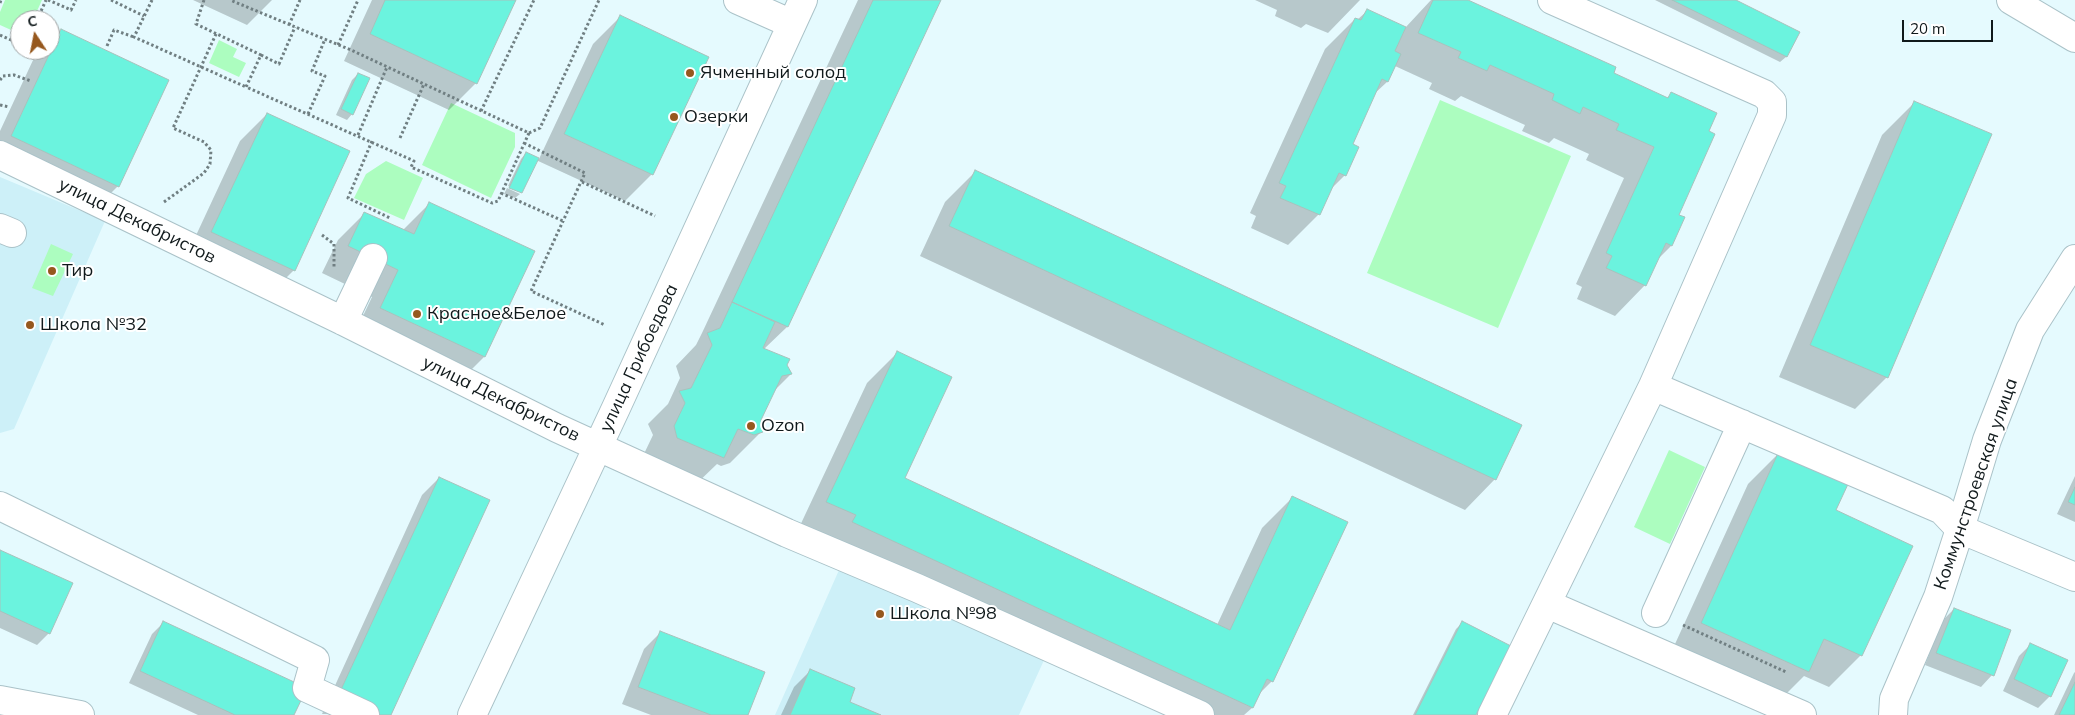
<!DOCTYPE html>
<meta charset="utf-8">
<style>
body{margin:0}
#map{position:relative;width:2075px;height:715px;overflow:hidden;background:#e5fafe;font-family:Mulish,sans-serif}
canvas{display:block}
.north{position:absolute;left:10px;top:10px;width:50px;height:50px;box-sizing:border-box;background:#fff;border:1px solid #9fa3a4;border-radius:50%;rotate:349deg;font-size:14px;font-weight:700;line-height:20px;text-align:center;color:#10191b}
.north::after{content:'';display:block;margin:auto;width:18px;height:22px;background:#96581e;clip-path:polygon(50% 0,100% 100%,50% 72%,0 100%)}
.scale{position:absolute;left:1902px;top:20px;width:91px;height:22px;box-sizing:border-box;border:2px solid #10191b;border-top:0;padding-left:6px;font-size:15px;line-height:18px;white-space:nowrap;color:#10191b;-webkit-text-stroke:4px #fff;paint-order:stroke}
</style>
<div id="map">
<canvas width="2075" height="715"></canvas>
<div class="north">С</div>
<div class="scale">20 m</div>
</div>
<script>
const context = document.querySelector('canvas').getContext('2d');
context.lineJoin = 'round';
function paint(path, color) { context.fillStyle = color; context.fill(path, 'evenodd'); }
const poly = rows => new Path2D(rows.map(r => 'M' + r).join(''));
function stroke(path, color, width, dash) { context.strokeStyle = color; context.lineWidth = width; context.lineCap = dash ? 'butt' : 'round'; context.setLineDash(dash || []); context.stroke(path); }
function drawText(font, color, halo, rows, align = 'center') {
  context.font = font + ' Mulish,sans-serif'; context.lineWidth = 4; context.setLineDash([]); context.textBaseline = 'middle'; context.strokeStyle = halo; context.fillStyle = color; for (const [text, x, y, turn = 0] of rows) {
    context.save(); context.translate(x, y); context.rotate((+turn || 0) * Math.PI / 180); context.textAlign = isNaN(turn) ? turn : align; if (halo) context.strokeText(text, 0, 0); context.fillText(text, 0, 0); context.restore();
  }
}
const built = poly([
 [0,177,105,221,14,429,0,433],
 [839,570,1045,658,1019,715,775,715]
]);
const green = poly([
 [5,0,42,0,33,20,20,20,20,34,0,25,0,12],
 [219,40,237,49,233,57,246,63,239,77,209,63],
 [1440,100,1571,156,1498,328,1367,273],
 [451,103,515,133,515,147,491,198,422,165],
 [386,161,423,178,404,220,354,198,366,174],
 [51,244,73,254,53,296,32,288],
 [1669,450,1705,467,1670,544,1634,527]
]);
const shadow = poly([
 [193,0,272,0,247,25],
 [372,0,514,0,476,83,449,110,344,61],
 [858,0,939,0,787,327,764,349,786,365,791,374,773,392,759,420,762,431,730,463,721,466,717,464,691,489,642,458,653,435,648,424,668,404,680,378,676,366,696,345,702,333],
 [1255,0,1360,0,1328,33,1306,24,1301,28,1275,16,1277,10],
 [1431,0,1465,0,1612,74,1666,99,1671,94,1708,132,1677,215,1683,218,1671,246,1657,260,1645,285,1615,316,1577,299,1582,287,1576,284,1624,178,1586,160,1589,154,1554,138,1549,143,1522,131,1525,125,1461,96,1455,101,1429,89,1432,83,1395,66,1387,82,1373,95,1351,145,1345,175,1331,189,1319,214,1288,245,1251,228,1256,216,1250,213,1325,49,1355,19,1357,20,1367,11,1405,28],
 [1655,0,1734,0,1798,32,1786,57,1780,62],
 [620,17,652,174,625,201,536,160,520,193,520,191,508,186,521,159,526,153,539,159,593,44],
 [61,31,118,186,91,213,0,171,0,131,34,58,42,50,50,50,50,42],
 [358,74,352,114,347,120,336,115,352,80],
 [1914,103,1887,377,1855,409,1779,377,1882,135],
 [267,114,294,270,267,297,185,259,240,141],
 [975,172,1495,479,1465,510,920,256,945,202],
 [507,188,520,194,515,198,504,194],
 [429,204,484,357,458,383,354,335,372,297,322,273,338,240,365,213,402,231],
 [897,353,903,479,1217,625,1262,528,1293,497,1272,681,1258,695,1252,708,1244,715,1172,715,797,532,867,383],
 [1780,452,1834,511,1861,655,1829,687,1804,676,1776,704,1670,655,1748,484],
 [2075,476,2075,522,2057,514],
 [439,478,390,715,322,714,422,495],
 [0,551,49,633,37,645,0,628],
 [1954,609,1992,675,1981,687,1925,665,1942,621],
 [163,623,293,715,198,715,129,683,152,634],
 [1462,623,1474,715,1413,715,1456,629],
 [661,632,747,715,651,715,622,704,644,649],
 [2031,644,2050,696,2038,708,2003,691,2019,656],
 [811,670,848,702,878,715,781,715,794,687],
 [2075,672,2075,715,2054,715,2074,673]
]);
const building = poly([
 [385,0,516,0,477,84,370,34,385,0],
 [873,0,941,0,788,327,732,302,873,0],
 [1433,0,1468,0,1616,67,1614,73,1668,98,1671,92,1717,113,1709,131,1715,134,1679,215,1685,217,1672,246,1666,243,1646,286,1606,268,1612,256,1606,253,1654,147,1616,130,1619,124,1583,107,1580,114,1552,100,1554,94,1490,65,1487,71,1458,58,1461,52,1418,33,1433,0],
 [1672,0,1736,0,1800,32,1787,57,1672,0],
 [1367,9,1406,27,1395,51,1401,54,1388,82,1382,79,1353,144,1359,147,1346,176,1339,173,1320,215,1280,198,1286,186,1279,183,1355,18,1361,20,1367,9],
 [620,15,709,57,653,175,564,134,620,15],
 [61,29,169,80,119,187,11,136,61,29],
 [358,73,370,78,353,115,341,109,358,73],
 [1914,101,1992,134,1888,378,1810,345,1914,101],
 [267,113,350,151,295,271,211,232,267,113],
 [526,152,539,158,522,193,509,188,526,152],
 [975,170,1522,425,1496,480,949,226,975,170],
 [429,202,535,251,485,357,380,308,398,270,348,246,364,212,414,234,429,202],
 [732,302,775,322,763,348,790,359,787,365,792,374,782,376,761,420,763,432,754,435,738,429,724,458,677,438,674,426,685,403,679,391,691,388,712,345,707,333,720,328,732,302],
 [897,351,952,377,905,478,1230,630,1292,496,1348,522,1273,682,1267,679,1253,708,852,522,856,515,826,502,897,351],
 [1779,451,1849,482,1836,510,1913,546,1862,656,1824,639,1809,672,1701,623,1779,451],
 [439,477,490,500,391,715,380,715,338,696,439,477],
 [2075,487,2075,505,2068,502,2075,487],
 [0,550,73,583,50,634,0,611,0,550],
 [1954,608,2011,630,1994,676,1936,653,1954,608],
 [163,621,307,688,294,715,235,715,140,671,163,621],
 [1462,621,1511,646,1476,715,1415,715,1462,621],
 [660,631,765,672,748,715,711,715,638,687,660,631],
 [2030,643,2068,660,2051,697,2014,679,2030,643],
 [810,669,855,688,850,702,881,715,790,715,810,669],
 [2075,682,2075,715,2059,715,2075,682]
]);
const path = poly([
 [48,0,71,10,76,0],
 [111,0,144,16],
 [152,0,134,37,246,87],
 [204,0,196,24,261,55,246,87,414,161,411,167,492,203,498,201,529,133,351,50,230,0],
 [0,3,1,0],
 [37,20,46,0],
 [289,25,300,0],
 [0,35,20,44],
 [338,45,358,0],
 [107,46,114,30,134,37],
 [34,50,44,54],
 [261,55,279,64,295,27],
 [0,80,3,76,14,75,31,81],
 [0,105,9,107],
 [481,111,534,0],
 [308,114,325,76,312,71,325,39],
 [529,133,540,128,599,0],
 [358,135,387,67],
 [400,138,424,84],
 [372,141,348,198,390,218],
 [524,143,585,173,531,291,605,325],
 [582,182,655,216],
 [501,193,563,221],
 [164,202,204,173,210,164,211,150,204,142,173,128,216,34],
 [322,235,334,244,334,269],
 [1683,625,1786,672]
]);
const minor = poly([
 [738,0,792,24],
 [2011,0,2075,38],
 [0,155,343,321,557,428,787,533,917,588,1200,715],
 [0,228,12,233],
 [343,321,373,258],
 [1653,386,1942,510,1960,529,2075,577],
 [0,506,315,660,307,688,365,715],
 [1547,604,1802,715],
 [1656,613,1742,424],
 [0,700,80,715],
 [472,715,616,408,803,0],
 [1492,715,1653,386,1772,115,1772,102,1764,94,1552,0],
 [1893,715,1894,699,1938,597,1960,529,1987,440,2030,330,2075,259]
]);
const markers = [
 [690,73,5,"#96581e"],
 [674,117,5,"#96581e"],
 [52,271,5,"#96581e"],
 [417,314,5,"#96581e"],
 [30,325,5,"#96581e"],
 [751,426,5,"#96581e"],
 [880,614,5,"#96581e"]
];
const poiNames = [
 ["Ячменный солод",700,73],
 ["Озерки",684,117],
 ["Тир",62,271],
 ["Красное&Белое",427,314],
 ["Школа №32",40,325],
 ["Ozon",761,426],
 ["Школа №98",890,614]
];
const streetNames = [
 ["улица Декабристов",137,221,26],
 ["улица Грибоедова",639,358,-65],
 ["улица Декабристов",501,399,26],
 ["Коммунстроевская улица",1976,484,-71]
];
paint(built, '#cdf0f8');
paint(green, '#acfdbf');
paint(shadow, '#0003');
paint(building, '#6bf3de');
stroke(building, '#a8c1bc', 1);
stroke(minor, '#aac2c8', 30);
stroke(path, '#707f82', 3, [2.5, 2.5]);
stroke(minor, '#fff', 28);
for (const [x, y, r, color] of markers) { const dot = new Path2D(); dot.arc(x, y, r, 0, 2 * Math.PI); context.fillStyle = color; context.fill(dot); stroke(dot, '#fff', 2); }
drawText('18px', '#10191b', '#fff', poiNames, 'left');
drawText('18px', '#10191b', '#fff', streetNames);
</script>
